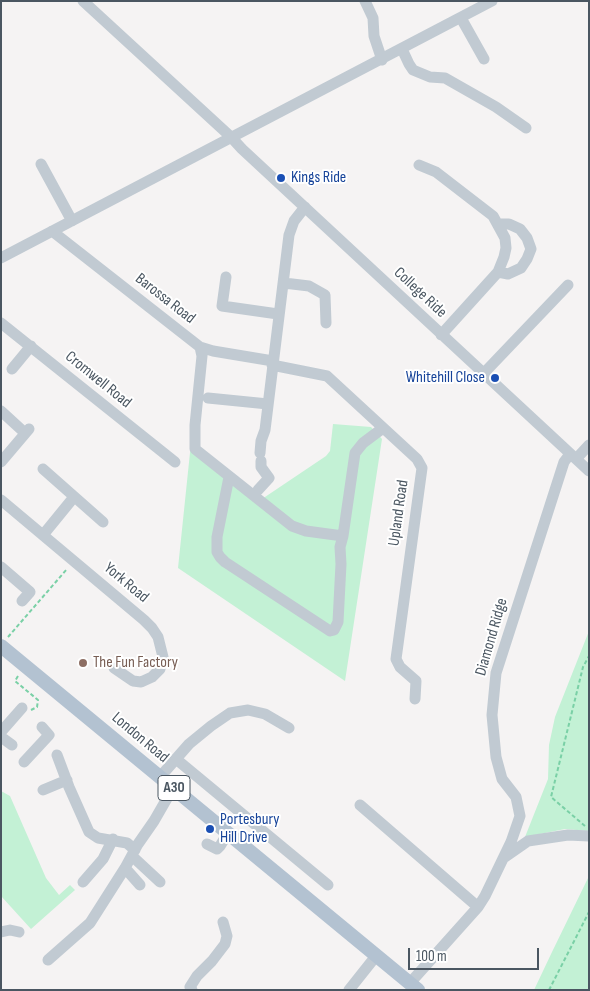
<!DOCTYPE html>
<style>
body{margin:0}
#map{position:relative;width:590px;height:991px;overflow:hidden;background:#f5f3f3;font-family:"Sofia Sans Condensed",sans-serif}
canvas{display:block}
.frame{position:absolute;inset:0;border:2px solid #4a5661;pointer-events:none}
.scale{position:absolute;left:408px;top:948px;width:131px;height:22px;box-sizing:border-box;border:2px solid #4a5661;border-top:0;padding-left:6px;font-size:15px;line-height:18px;white-space:nowrap;color:#4a5661;-webkit-text-stroke:4px #fff;paint-order:stroke}
</style>
<div id="map">
<canvas width="590" height="991"></canvas>
<div class="frame"></div>
<div class="scale">100 m</div>
</div>
<script>
const context = document.querySelector('canvas').getContext('2d');
context.lineJoin = 'round';
function paint(path, color) { context.fillStyle = color; context.fill(path, 'evenodd'); }
const poly = rows => new Path2D(rows.map(r => 'M' + r).join(''));
function stroke(path, color, width, dash) { context.strokeStyle = color; context.lineWidth = width; context.lineCap = dash ? 'butt' : 'round'; context.setLineDash(dash || []); context.stroke(path); }
function drawText(font, color, halo, rows, align = 'center') {
  context.font = font + ' "Sofia Sans Condensed",sans-serif'; context.lineWidth = 4; context.setLineDash([]); context.textBaseline = 'middle'; context.strokeStyle = halo; context.fillStyle = color; for (const [text, x, y, turn = 0] of rows) {
    context.save(); context.translate(x, y); context.rotate((+turn || 0) * Math.PI / 180); context.textAlign = isNaN(turn) ? turn : align; if (halo) context.strokeText(text, 0, 0); context.fillText(text, 0, 0); context.restore();
  }
}
const green = poly([
 [333,424,371,427,382,439,345,681,178,568,191,443,262,499,326,456,330,451],
 [589,631,589,831,565,829,525,837,548,779,549,745,555,717],
 [1,791,10,796,46,878,59,895,70,885,75,890,31,929,1,896],
 [589,876,589,990,534,990,552,952]
]);
const path = poly([
 [8,637,67,569],
 [18,676,15,681,38,700,37,707,31,710],
 [585,826,551,797,583,667,589,656],
 [549,990,589,912]
]);
const minor = poly([
 [83,1,231,137,242,149,589,471],
 [365,1,373,18,374,36,382,60],
 [461,18,484,59],
 [402,49,409,64,413,70,430,77,445,78,496,107,526,128],
 [41,164,72,221],
 [419,165,436,172,493,216,505,238,506,248,504,257,498,272,441,335],
 [52,231,200,347,213,351,273,361],
 [1,258,492,1],
 [498,272,508,274,521,268,527,259,531,249,527,238,520,229,509,224,498,224],
 [226,277,222,306,278,314],
 [284,283,309,286,325,295,326,323],
 [1,323,175,462],
 [200,347,202,356,195,425,195,449,292,526,306,531,343,536,355,453,363,443,383,428],
 [272,365,327,376,417,459,422,468,396,659,400,667,416,681,415,699],
 [12,369,31,346],
 [484,373,568,285],
 [208,398,268,404],
 [1,411,25,433],
 [260,453,261,441,265,430,289,235,294,221,305,207],
 [576,459,589,445],
 [1,462,29,429],
 [43,469,103,522],
 [229,477,217,537,217,552,220,557,225,562,330,631,334,630,338,622,341,564,340,547,343,536],
 [258,490,269,478,261,467,261,461],
 [1,500,144,620,152,628,158,637,163,657,160,669,152,677,141,682,133,681,114,668],
 [43,535,74,497],
 [1,567,30,592,22,601],
 [1,732,22,708],
 [1,737,12,745],
 [57,755,69,787,89,832,98,838,127,843,135,850],
 [176,759,328,885],
 [24,762,49,735,42,727],
 [160,777,189,744,211,726,230,713,248,710,265,714,289,728],
 [43,790,67,780],
 [360,805,478,907],
 [207,844,217,849,220,846,228,833],
 [132,856,160,882],
 [505,857,528,841,568,835,589,836],
 [125,868,140,885],
 [83,882,103,859,113,839],
 [1,932,10,930,19,932],
 [48,960,90,923,125,868,138,844,154,821,173,788],
 [410,983,478,907,485,896,511,842,520,816,516,797,502,779,496,757,492,715,496,673,564,462,570,454],
 [192,990,190,987,197,976,212,961,225,944,227,936,223,922],
 [349,990,376,956]
]);
const major = poly([
 [1,646,418,990]
]);
const markers = [
 [281,178,5,"#1a4fb4"],
 [495,378,5,"#1a4fb4"],
 [83,663,5,"#8d6e63"],
 [210,829,5,"#1a4fb4"]
];
const shields = [
 [174,788,32]
];
const shieldNames = [
 ["A30",174,788]
];
const transitNames = [
 ["Kings Ride",291,178],
 ["Whitehill Close",485,378,"right"],
 ["Portesbury",220,820],
 ["Hill Drive",220,838]
];
const streetNames = [
 ["College Ride",420,293,43],
 ["Barossa Road",165,299,38],
 ["Cromwell Road",98,380,39],
 ["Upland Road",399,513,-82],
 ["York Road",126,583,40],
 ["Diamond Ridge",492,637,-74],
 ["London Road",140,738,40]
];
const educationNames = [
 ["The Fun Factory",93,663]
];
paint(green, '#c3f1d5');
stroke(path, '#7ad0a6', 2, [4, 2.5]);
stroke(minor, '#c1cad2', 11);
stroke(major, '#b3c2d1', 14);
for (const [x, y, r, color] of markers) { const dot = new Path2D(); dot.arc(x, y, r, 0, 2 * Math.PI); context.fillStyle = color; context.fill(dot); stroke(dot, '#fff', 2); }
for (const [x, y, w] of shields) { const box = new Path2D(); box.roundRect(x - w / 2, y - 12.5, w, 25, 4); context.fillStyle = '#fff'; context.fill(box); stroke(box, '#4a5661', 1); }
drawText('bold 15px', '#4a5661', null, shieldNames);
drawText('16px', '#164399', '#fff', transitNames, 'left');
drawText('16px', '#4a5661', '#fff', streetNames);
drawText('16px', '#785e54', '#fff', educationNames, 'left');
</script>
